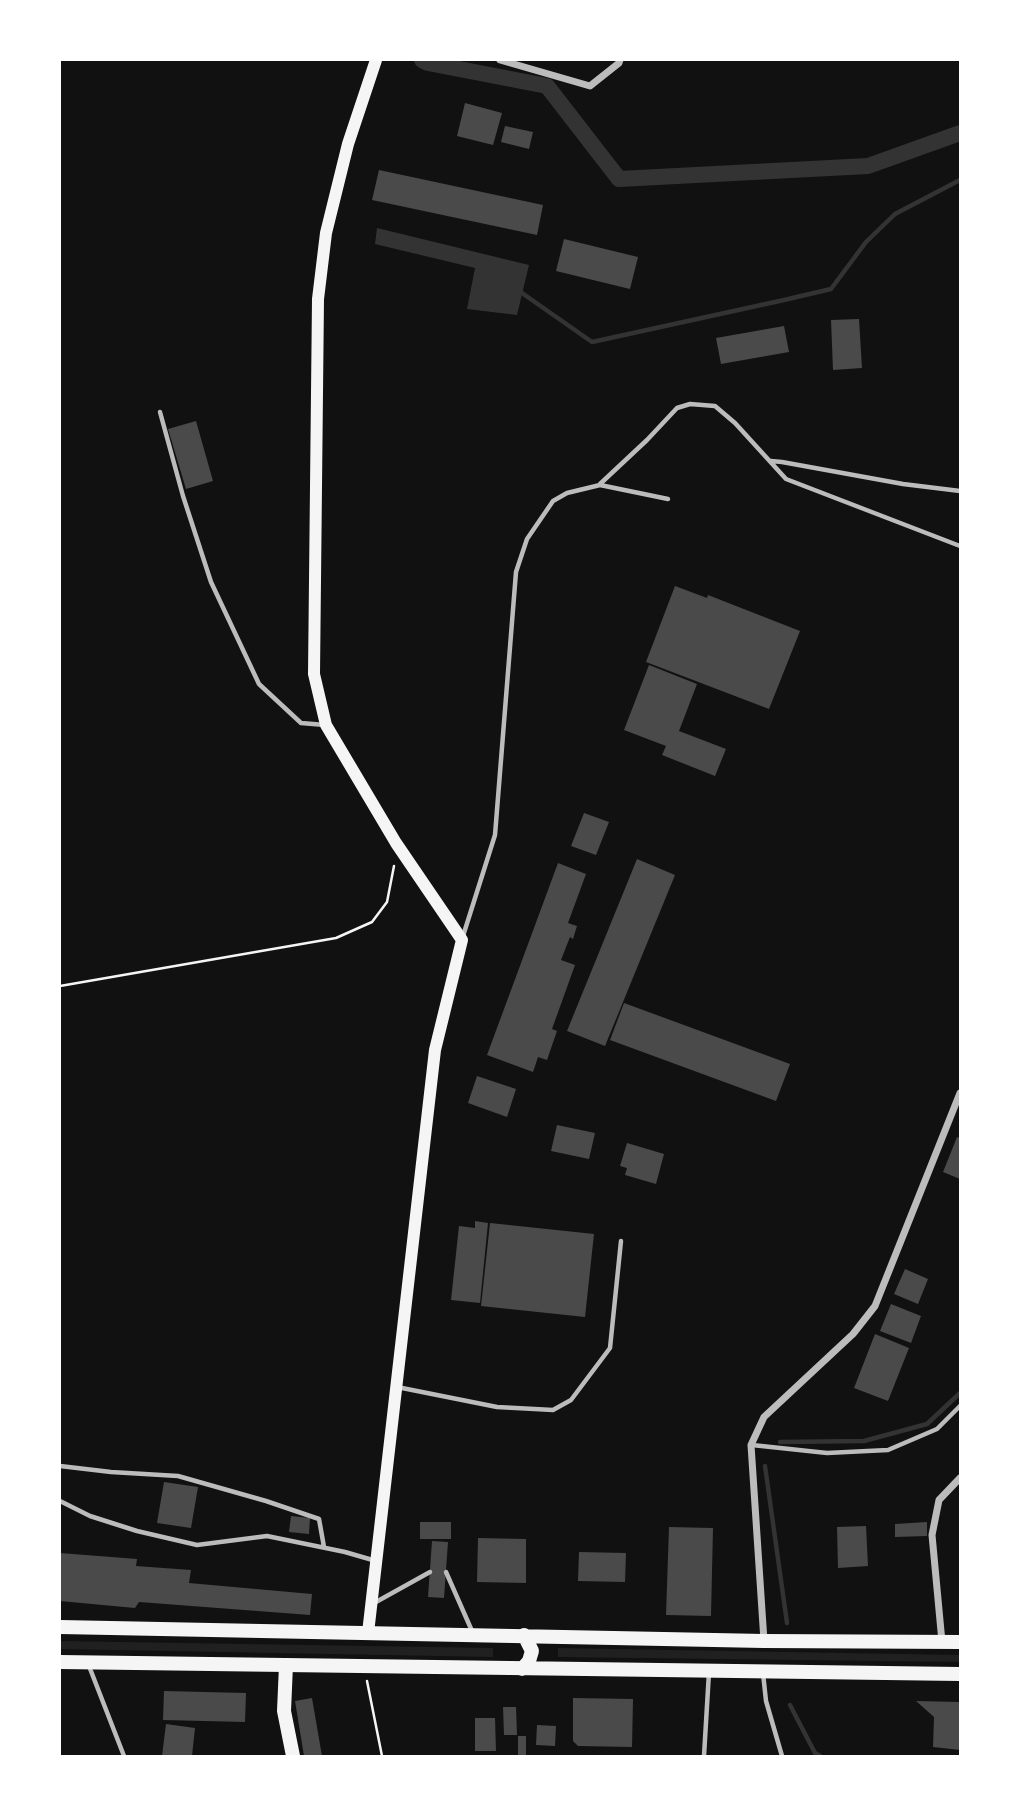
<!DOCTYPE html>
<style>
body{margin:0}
#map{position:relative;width:1020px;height:1816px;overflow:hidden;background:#111;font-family:Mulish,sans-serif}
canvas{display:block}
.frame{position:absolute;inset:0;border:61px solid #fff;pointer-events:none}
</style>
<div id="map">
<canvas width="1020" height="1816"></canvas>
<div class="frame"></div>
</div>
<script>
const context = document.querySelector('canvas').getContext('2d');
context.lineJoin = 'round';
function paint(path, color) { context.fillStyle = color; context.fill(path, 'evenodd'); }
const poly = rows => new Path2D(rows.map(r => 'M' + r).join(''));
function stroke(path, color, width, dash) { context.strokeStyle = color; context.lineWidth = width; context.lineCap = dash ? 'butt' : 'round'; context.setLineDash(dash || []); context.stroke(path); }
const green = poly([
 [60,1641,493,1648,493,1657,60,1649],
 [558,1648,960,1655,960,1662,558,1657]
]);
const water = poly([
 [377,228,529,265,517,315,467,309,475,268,375,244]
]);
const stream = poly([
 [522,293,592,342,784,300,831,289,866,242,895,214,960,180],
 [780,1442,864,1441,927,1424,960,1393],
 [765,1466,787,1623],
 [790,1705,815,1753,820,1756]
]);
const canal = poly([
 [422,60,428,63,547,86,619,179,868,166,960,133]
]);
const building = poly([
 [465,103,502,113,493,145,457,136],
 [505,126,533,132,529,149,501,142],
 [379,170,543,205,537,235,372,200],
 [564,239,638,257,630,289,556,271],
 [859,319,862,368,833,370,831,320],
 [784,326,789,352,721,364,716,338],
 [196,421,213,481,186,489,168,429],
 [675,586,707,598,708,595,800,631,769,709,646,662],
 [649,665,697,684,679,731,726,749,715,776,662,755,666,746,624,730],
 [584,813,609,822,596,855,571,846],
 [637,859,675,875,605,1046,567,1031],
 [558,863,586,874,568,923,577,926,573,939,570,937,561,960,575,965,552,1029,557,1031,547,1060,538,1057,533,1072,487,1055],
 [624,1003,790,1064,776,1101,610,1040],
 [477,1076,516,1089,507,1117,468,1103],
 [557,1125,595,1133,589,1159,551,1151],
 [957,1137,960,1138,960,1179,943,1172],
 [627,1143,664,1154,656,1184,625,1175,627,1168,620,1166],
 [475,1221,488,1223,480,1303,451,1300,459,1226,475,1228],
 [490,1223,594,1234,585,1317,481,1306],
 [905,1269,928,1279,918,1304,894,1294],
 [891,1304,921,1316,911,1343,880,1331],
 [875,1334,909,1348,888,1401,854,1388],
 [164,1482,198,1487,191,1528,157,1523],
 [291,1516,310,1518,309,1534,289,1532],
 [420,1522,451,1522,451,1539,420,1539],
 [927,1522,927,1536,895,1537,895,1524],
 [866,1526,868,1566,838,1568,837,1527],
 [669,1527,713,1528,711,1616,666,1615],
 [478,1538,526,1539,526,1583,477,1582],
 [432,1541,448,1542,444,1598,428,1597],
 [579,1552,626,1553,625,1582,578,1581],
 [60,1553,137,1559,136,1566,191,1570,189,1583,312,1594,310,1615,139,1602,135,1608,60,1601],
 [164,1691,246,1693,245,1722,163,1720],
 [312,1698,322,1756,304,1756,295,1701],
 [573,1698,633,1699,632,1747,578,1746,573,1741],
 [916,1701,960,1702,960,1750,933,1747,934,1717],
 [503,1707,516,1707,517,1735,504,1735],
 [475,1718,495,1718,496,1751,475,1751],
 [166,1724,195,1728,192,1756,162,1756],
 [537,1725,556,1726,555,1746,536,1745],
 [518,1736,526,1736,526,1756,518,1756]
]);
const path = poly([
 [60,986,336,938,372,922,387,902,394,866],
 [367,1681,382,1756]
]);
const service = poly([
 [160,412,183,496,211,582,259,684,301,723,325,725],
 [771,461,782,462,903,484,960,491],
 [600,484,647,440,677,408,690,404,715,406,735,423,786,479,960,546],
 [463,936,495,835,516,572,527,539,553,501,567,493,600,485,668,499],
 [397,1387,497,1407,553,1410,571,1400,610,1348,621,1241],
 [752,1445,827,1453,888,1450,937,1429,960,1406],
 [60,1466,111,1472,178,1476,266,1501,319,1519,324,1547],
 [60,1501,90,1516,137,1531,197,1545,267,1536,345,1552,376,1561],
 [446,1572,472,1631],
 [376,1602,430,1572],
 [89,1666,124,1756],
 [763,1673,766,1701,782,1756],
 [704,1756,709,1672]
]);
const minor = poly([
 [500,60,590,86,619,63,620,60],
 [764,1641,751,1445,764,1417,853,1334,875,1306,960,1093],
 [942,1642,932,1535,939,1500,960,1478]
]);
const secondary = poly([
 [368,1633,435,1050,462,940,396,843,326,725,314,674,318,299,326,233,348,144,376,60]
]);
const primary = poly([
 [286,1665,284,1711,293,1756]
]);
const trunk = poly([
 [60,1627,764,1641,960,1642],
 [60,1662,960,1674],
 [522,1669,529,1661,532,1651,524,1635]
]);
paint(green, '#202020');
paint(water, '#333');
stroke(stream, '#333', 4.5);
stroke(canal, '#333', 16);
paint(building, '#4a4a4a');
stroke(path, '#f5f5f5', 2.5);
stroke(service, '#bcbcbc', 4.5);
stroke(minor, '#bcbcbc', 7);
stroke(secondary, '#f5f5f5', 12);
stroke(primary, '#f5f5f5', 14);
stroke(trunk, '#f5f5f5', 14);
</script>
